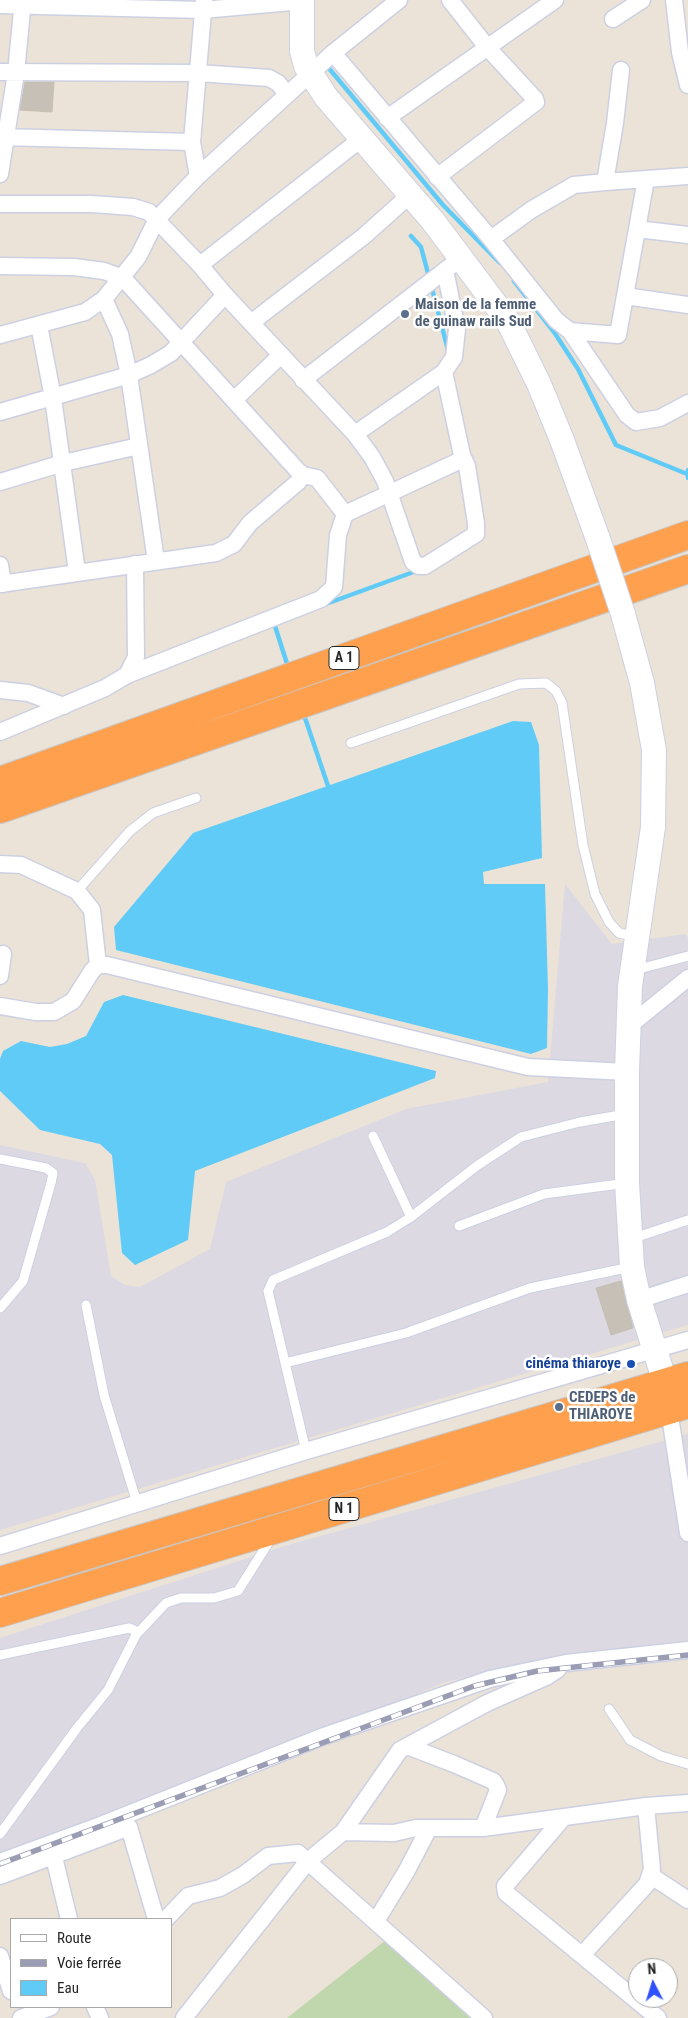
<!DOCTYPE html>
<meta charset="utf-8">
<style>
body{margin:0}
#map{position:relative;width:688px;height:2018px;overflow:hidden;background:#ebe3d7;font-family:"Roboto Condensed",sans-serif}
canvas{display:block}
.legend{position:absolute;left:10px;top:1918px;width:162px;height:90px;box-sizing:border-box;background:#fff;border:1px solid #a9a9a9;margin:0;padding:6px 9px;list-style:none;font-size:15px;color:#272727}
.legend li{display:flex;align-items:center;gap:10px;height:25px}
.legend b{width:25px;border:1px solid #a9a9a9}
.north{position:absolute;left:628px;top:1958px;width:50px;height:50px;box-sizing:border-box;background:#fff;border:1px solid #a9a9a9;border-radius:50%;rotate:355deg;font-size:14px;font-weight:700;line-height:20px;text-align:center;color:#272727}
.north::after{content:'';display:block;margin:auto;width:18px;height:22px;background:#3051ff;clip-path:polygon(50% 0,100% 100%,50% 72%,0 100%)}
</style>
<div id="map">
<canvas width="688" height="2018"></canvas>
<ul class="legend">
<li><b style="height:6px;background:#fff"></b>Route</li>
<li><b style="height:6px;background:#9a9db3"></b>Voie ferrée</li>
<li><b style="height:14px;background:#61cbf7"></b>Eau</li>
</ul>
<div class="north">N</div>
</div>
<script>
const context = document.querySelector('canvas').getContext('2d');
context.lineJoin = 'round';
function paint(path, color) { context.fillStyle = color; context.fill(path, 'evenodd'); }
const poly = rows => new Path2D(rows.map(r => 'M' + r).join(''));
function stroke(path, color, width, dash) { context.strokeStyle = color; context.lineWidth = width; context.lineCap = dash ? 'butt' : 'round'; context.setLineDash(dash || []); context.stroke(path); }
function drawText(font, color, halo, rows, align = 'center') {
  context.font = font + ' "Roboto Condensed",sans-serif'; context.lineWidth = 5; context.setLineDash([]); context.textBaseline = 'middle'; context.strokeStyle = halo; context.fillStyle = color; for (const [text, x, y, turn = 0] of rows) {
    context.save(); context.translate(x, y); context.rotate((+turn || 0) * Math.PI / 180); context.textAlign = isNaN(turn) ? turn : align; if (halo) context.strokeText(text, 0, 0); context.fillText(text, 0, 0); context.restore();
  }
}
const industrial = poly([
 [565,884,612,944,686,934,688,938,688,1325,0,1530,0,1145,85,1163,95,1180,111,1276,125,1285,140,1287,210,1249,226,1182,406,1109,548,1082],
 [688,1434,688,1640,598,1651,511,1665,443,1683,0,1866,0,1638,288,1545]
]);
const cemetery = poly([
 [391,1936,478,2018,287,2018]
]);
const water = poly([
 [513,721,531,722,539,745,542,858,483,872,484,884,545,884,548,989,547,1048,531,1054,116,950,114,927,193,833],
 [123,995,436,1071,435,1078,195,1171,188,1240,135,1265,122,1253,112,1155,100,1144,40,1130,0,1091,0,1059,3,1051,21,1041,50,1047,67,1044,86,1036,104,1002]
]);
const stream = poly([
 [328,64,327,66,443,205,500,263],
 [411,236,421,247,429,277],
 [514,281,554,332,578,369,616,445,687,474],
 [431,285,448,350],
 [688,470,688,478],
 [323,605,419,570],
 [274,623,289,670],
 [303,712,328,786]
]);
const building = poly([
 [25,82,54,82,52,112,20,110,25,82],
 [621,1281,633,1328,611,1335,596,1288,621,1281]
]);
const lane = poly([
 [351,743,519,684,546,683,556,691,562,703,583,845,595,894,609,922,619,933,637,937],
 [77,891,130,831,153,813,196,798],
 [635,970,688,956],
 [373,1136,411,1217],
 [0,1159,46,1168,53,1173,51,1183,23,1281,0,1308],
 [459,1226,544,1194,627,1183],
 [631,1239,688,1220],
 [86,1305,104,1395,137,1503],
 [285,1363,406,1333,530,1288,631,1267],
 [306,1451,268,1291,273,1280,387,1232,411,1217,478,1165,521,1137,580,1122,626,1114],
 [136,1635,166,1603,181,1598,214,1598,238,1591,272,1537],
 [0,1655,129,1628,134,1630,136,1635,108,1690,77,1728,0,1834],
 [609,1709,630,1740,661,1756,688,1764]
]);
const street = poly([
 [674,0,680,52,688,85],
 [0,5,203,10,302,1],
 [613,19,642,0],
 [333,53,491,239,556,320,570,331,618,335,646,179],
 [0,72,198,73,269,78,278,83,287,94],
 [387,118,555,0],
 [0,137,192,142],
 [0,174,16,73,23,0],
 [198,176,192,142,204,0],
 [437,177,536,102,535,99,487,47,450,0],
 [605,182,615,123,621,70],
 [0,204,92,204,133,207,149,212,200,265,225,295,355,434,372,457,385,481,413,562,419,566,425,566,476,534,476,523,467,466,462,455],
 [637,229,688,235],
 [491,239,531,210,574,185,605,182,688,176],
 [200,265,361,139],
 [0,266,74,267,104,271,123,278,298,471,303,475,317,478,345,514],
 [625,296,688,305],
 [104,299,120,334,129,375,156,561],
 [252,322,364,236,410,195],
 [39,325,53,398,77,572],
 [570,331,627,415,636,422,660,418,688,403],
 [0,335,85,312,104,299,138,257,157,219,198,176,333,53,399,0],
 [303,380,452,265],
 [234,400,281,355],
 [0,412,129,375,151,365,171,353,225,295],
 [355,434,444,372,454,357,457,329,445,270],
 [0,482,63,463,139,446],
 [0,565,3,584],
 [0,584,216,553,234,544,250,523,298,482,303,475],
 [127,675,321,599,334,587,338,535,345,514,459,461,462,455,444,372],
 [0,690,28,693,64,706],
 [0,732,105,688,127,675,136,657,135,564],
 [0,864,21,865,77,891,92,910,98,965],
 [0,976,3,954],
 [0,1006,36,1012,54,1012,73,1001,92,971,98,965,107,965,528,1067,627,1072],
 [629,1026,688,978],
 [639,1300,688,1284],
 [669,1410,688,1533],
 [0,1546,306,1451,688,1340],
 [407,1746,454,1764,493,1781,496,1785,498,1790,483,1828],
 [564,1817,505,1886,506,1893,658,2018],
 [343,1832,400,1750,487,1703,546,1677,558,1669],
 [51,1845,69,1919],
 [0,1862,101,1825,324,1736,490,1679,566,1663,688,1650],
 [650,1875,688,1900],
 [0,1876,129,1827,156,1919],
 [166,1919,188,1896,220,1888,243,1875,268,1856,298,1853,484,2018],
 [376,1921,406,1872,429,1828],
 [582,1955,647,1884,652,1869,646,1806],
 [0,1956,11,1991],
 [95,2007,100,2018],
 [21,2018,51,2007],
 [184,2018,308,1861,343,1832,394,1833,416,1828,483,1828,646,1806,688,1803]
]);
const secondary = poly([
 [302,0,302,51,306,66,326,97,433,221,508,321,539,384,562,440,598,539],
 [623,614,642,683,654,750,653,827,630,986,627,1072,627,1183,632,1267,639,1300,665,1382]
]);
const highway = poly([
 [0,781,688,535],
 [0,809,688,569],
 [0,1581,688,1376],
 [0,1613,688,1404]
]);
const rail = poly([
 [0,1864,474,1686,537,1671,688,1655]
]);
const secondaryBridge = poly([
 [598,539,623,614]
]);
const markers = [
 [405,314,5,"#5c6f8a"],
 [631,1364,5,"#1a4fb4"],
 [559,1407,5,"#5c6f8a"]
];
const shields = [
 [344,658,30],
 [344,1509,30]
];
const shieldNames = [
 ["A 1",344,658],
 ["N 1",344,1509]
];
const serviceNames = [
 ["Maison de la femme",415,305],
 ["de guinaw rails Sud",415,322],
 ["CEDEPS de",569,1398],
 ["THIAROYE",569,1415]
];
const transitNames = [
 ["cinéma thiaroye",621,1364]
];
paint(industrial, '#dcd9e3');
paint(cemetery, '#c0d6ad');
paint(water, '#61cbf7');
stroke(stream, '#61cbf7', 4.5);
paint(building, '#c6c0b7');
stroke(building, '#c6bfb1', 1);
stroke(lane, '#ccd0e2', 11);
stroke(street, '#ccd0e2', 19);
stroke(secondary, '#ccd0e2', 26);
stroke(highway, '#c7c7c7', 30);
stroke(lane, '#fff', 9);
stroke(street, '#fff', 16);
stroke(secondary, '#fff', 24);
stroke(highway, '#ffa04e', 28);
stroke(rail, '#9a9db3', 5.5);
stroke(rail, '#fff', 4, [11]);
stroke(secondaryBridge, '#ccd0e2', 26, []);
stroke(secondaryBridge, '#fff', 24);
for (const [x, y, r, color] of markers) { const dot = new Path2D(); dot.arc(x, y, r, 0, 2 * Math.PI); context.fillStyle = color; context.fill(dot); stroke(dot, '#fff', 2); }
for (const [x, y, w] of shields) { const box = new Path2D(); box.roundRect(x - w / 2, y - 11.5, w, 23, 4); context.fillStyle = '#fff'; context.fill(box); stroke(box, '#272727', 1); }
drawText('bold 14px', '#272727', null, shieldNames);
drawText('bold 15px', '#4e5e75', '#fff', serviceNames, 'left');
drawText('bold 15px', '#164399', '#fff', transitNames, 'right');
</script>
